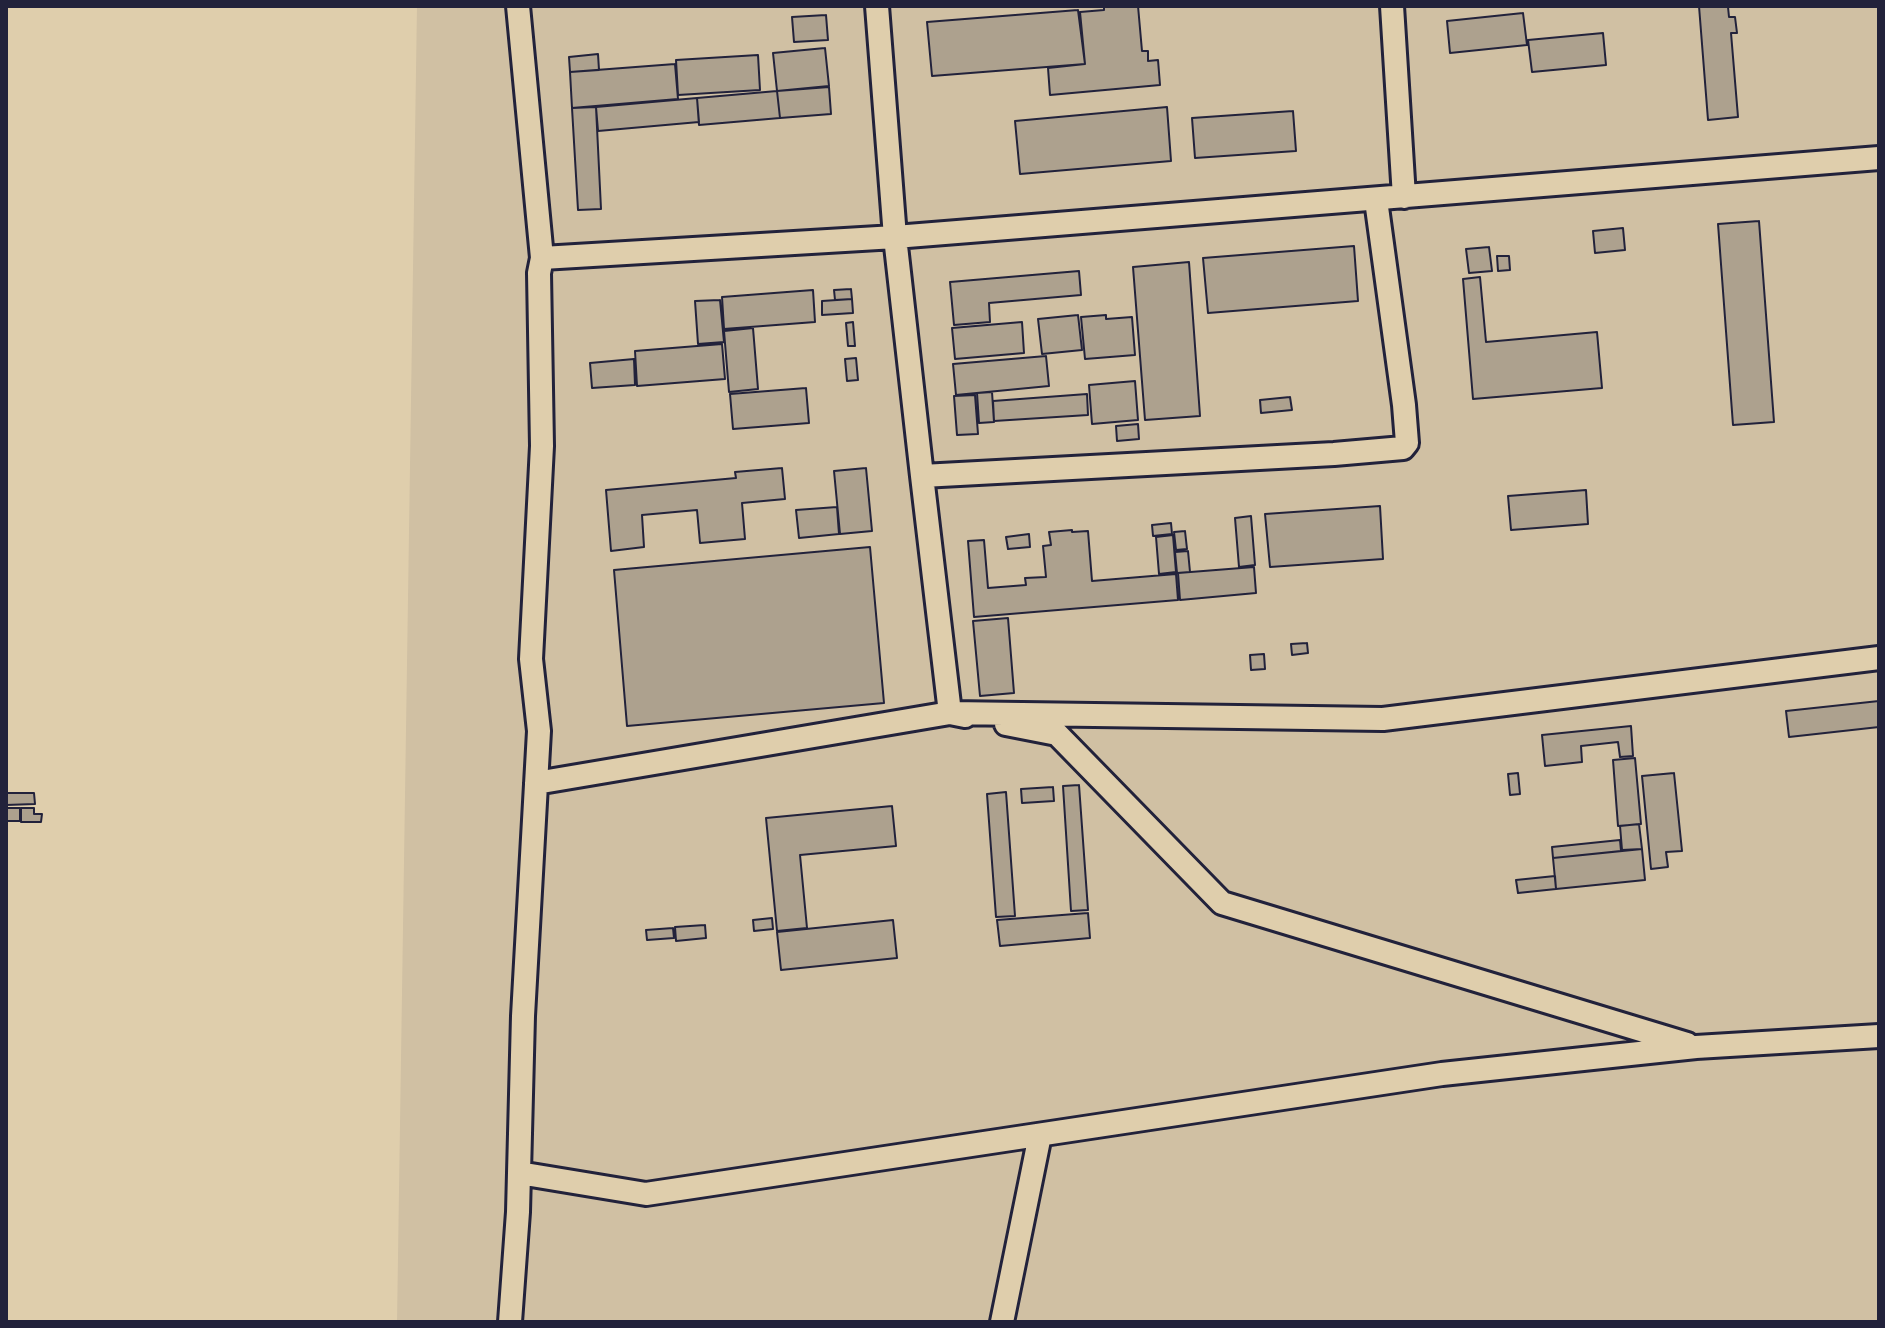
<!DOCTYPE html>
<style>
body{margin:0}
#map{position:relative;width:1885px;height:1328px;overflow:hidden;background:#dfceac;font-family:"Playpen Sans",sans-serif}
canvas{display:block}
.frame{position:absolute;inset:0;border:8px solid #22223b;pointer-events:none}
</style>
<div id="map">
<canvas width="1885" height="1328"></canvas>
<div class="frame"></div>
</div>
<script>
const context = document.querySelector('canvas').getContext('2d');
context.lineJoin = 'round';
function paint(path, color) { context.fillStyle = color; context.fill(path, 'evenodd'); }
const poly = rows => new Path2D(rows.map(r => 'M' + r).join(''));
function stroke(path, color, width, dash) { context.strokeStyle = color; context.lineWidth = width; context.lineCap = dash ? 'butt' : 'round'; context.setLineDash(dash || []); context.stroke(path); }
const built = poly([
 [417,6,1879,6,1879,1322,397,1322]
]);
const building = poly([
 [1104,6,1138,6,1142,51,1148,51,1148,61,1158,60,1160,85,1050,95,1048,68,1085,64,1080,12,1104,10,1104,6],
 [1699,6,1739,6,1728,7,1729,17,1735,17,1737,33,1731,33,1738,117,1708,120,1699,6],
 [1078,10,1085,64,932,76,927,22,1078,10],
 [1523,13,1527,45,1450,53,1447,21,1523,13],
 [826,15,828,40,794,42,792,17,826,15],
 [1603,33,1606,65,1532,72,1528,40,1603,33],
 [825,48,829,86,777,91,773,53,825,48],
 [598,54,599,70,570,72,569,57,598,54],
 [758,55,760,90,678,95,676,60,758,55],
 [675,64,678,99,572,108,570,72,675,64],
 [829,87,831,114,780,118,777,91,829,87],
 [777,91,780,118,699,125,697,98,777,91],
 [697,98,699,122,598,131,596,107,697,98],
 [596,107,601,209,578,210,572,108,596,107],
 [1167,107,1171,161,1020,174,1015,121,1167,107],
 [1293,111,1296,151,1195,158,1192,118,1293,111],
 [1759,221,1774,422,1733,425,1718,224,1759,221],
 [1623,228,1625,250,1595,253,1593,231,1623,228],
 [1354,246,1358,301,1208,313,1203,258,1354,246],
 [1489,247,1492,271,1469,273,1466,249,1489,247],
 [1497,256,1509,256,1510,270,1498,271,1497,256],
 [1189,262,1200,416,1145,420,1133,267,1189,262],
 [1079,271,1081,295,989,303,990,322,954,325,950,282,1079,271],
 [1480,277,1486,342,1597,332,1602,388,1473,399,1463,279,1480,277],
 [851,289,852,299,835,300,834,290,851,289],
 [813,290,815,322,724,329,722,297,813,290],
 [852,299,853,313,822,315,822,301,852,299],
 [720,300,724,342,698,344,695,301,720,300],
 [1078,315,1082,350,1042,354,1038,319,1078,315],
 [1106,315,1106,319,1132,317,1135,355,1085,359,1081,317,1106,315],
 [853,322,855,346,848,346,846,323,853,322],
 [1022,322,1024,353,955,359,952,328,1022,322],
 [753,328,758,389,729,392,724,331,753,328],
 [722,344,725,379,637,386,635,351,722,344],
 [1046,356,1049,386,956,395,953,364,1046,356],
 [856,358,858,380,847,381,845,359,856,358],
 [634,359,635,385,592,388,590,363,634,359],
 [1135,381,1138,420,1092,424,1089,385,1135,381],
 [806,388,809,423,733,429,730,394,806,388],
 [992,392,994,422,979,423,977,393,992,392],
 [1087,394,1088,415,994,421,993,401,1087,394],
 [975,395,978,434,957,435,954,396,975,395],
 [1290,397,1292,410,1261,413,1260,400,1290,397],
 [1138,424,1139,439,1117,441,1116,426,1138,424],
 [782,468,785,499,742,503,745,539,700,543,697,510,642,515,644,547,611,551,606,490,736,478,735,472,782,468],
 [866,468,872,531,840,534,834,471,866,468],
 [1586,490,1588,524,1511,530,1508,496,1586,490],
 [1380,506,1383,559,1270,567,1265,514,1380,506],
 [837,507,839,534,799,538,796,510,837,507],
 [1251,516,1255,565,1239,567,1235,518,1251,516],
 [1171,523,1172,534,1153,536,1152,525,1171,523],
 [1072,530,1072,532,1088,531,1092,581,1176,574,1178,600,974,617,968,541,984,540,988,588,1026,585,1025,578,1046,577,1043,546,1051,545,1049,532,1072,530],
 [1185,531,1187,549,1176,550,1174,532,1185,531],
 [1029,534,1030,547,1008,549,1006,537,1029,534],
 [1173,535,1176,572,1159,574,1156,537,1173,535],
 [870,547,884,703,627,726,614,570,870,547],
 [1188,551,1190,572,1177,573,1175,552,1188,551],
 [1254,567,1256,593,1180,600,1178,573,1254,567],
 [1008,618,1014,693,980,696,973,621,1008,618],
 [1307,643,1308,653,1292,655,1291,644,1307,643],
 [1264,654,1265,669,1251,670,1250,655,1264,654],
 [1879,701,1879,727,1789,737,1786,711,1879,701],
 [1631,726,1633,756,1620,757,1618,742,1581,746,1582,762,1545,766,1542,735,1631,726],
 [1635,758,1641,824,1618,826,1613,760,1635,758],
 [1518,773,1520,794,1510,795,1508,774,1518,773],
 [1674,773,1682,851,1666,852,1668,867,1651,869,1642,776,1674,773],
 [1079,785,1088,910,1071,911,1063,786,1079,785],
 [1053,787,1054,801,1022,803,1021,789,1053,787],
 [1006,792,1015,916,996,917,987,794,1006,792],
 [6,793,34,793,35,804,6,805,6,793],
 [892,806,896,846,800,855,807,928,777,931,766,818,892,806],
 [6,808,20,808,20,821,6,821,6,808],
 [21,808,34,808,34,814,42,814,41,822,21,822,21,808],
 [1639,824,1642,849,1622,850,1620,826,1639,824],
 [1620,840,1621,851,1553,858,1552,847,1620,840],
 [1642,849,1645,880,1556,889,1553,858,1642,849],
 [1555,876,1556,889,1518,893,1516,880,1555,876],
 [1088,913,1090,938,1000,946,997,920,1088,913],
 [772,918,773,929,754,931,753,920,772,918],
 [893,920,897,958,781,970,777,932,893,920],
 [705,925,706,938,676,941,675,927,705,925],
 [673,928,674,938,647,940,646,930,673,928]
]);
const minor = poly([
 [877,6,895,237,922,476,950,713,1383,719,1879,658],
 [1392,6,1404,197],
 [542,258,895,237,1879,158],
 [922,476,1334,454,1403,448,1407,443,1404,405,1376,200],
 [1006,724,1057,734,1222,903,1687,1044],
 [536,783,950,713,965,716],
 [519,1173,646,1194,1442,1074,1696,1047,1879,1036],
 [510,1322,518,1212,523,1016,539,731,531,659,542,446,539,273,542,258,518,6],
 [1002,1322,1040,1135]
]);
paint(built, '#d0c0a3');
paint(building, '#ada18e');
stroke(building, '#22223b', 2);
stroke(minor, '#22223b', 28);
stroke(minor, '#dfceac', 22);
</script>
